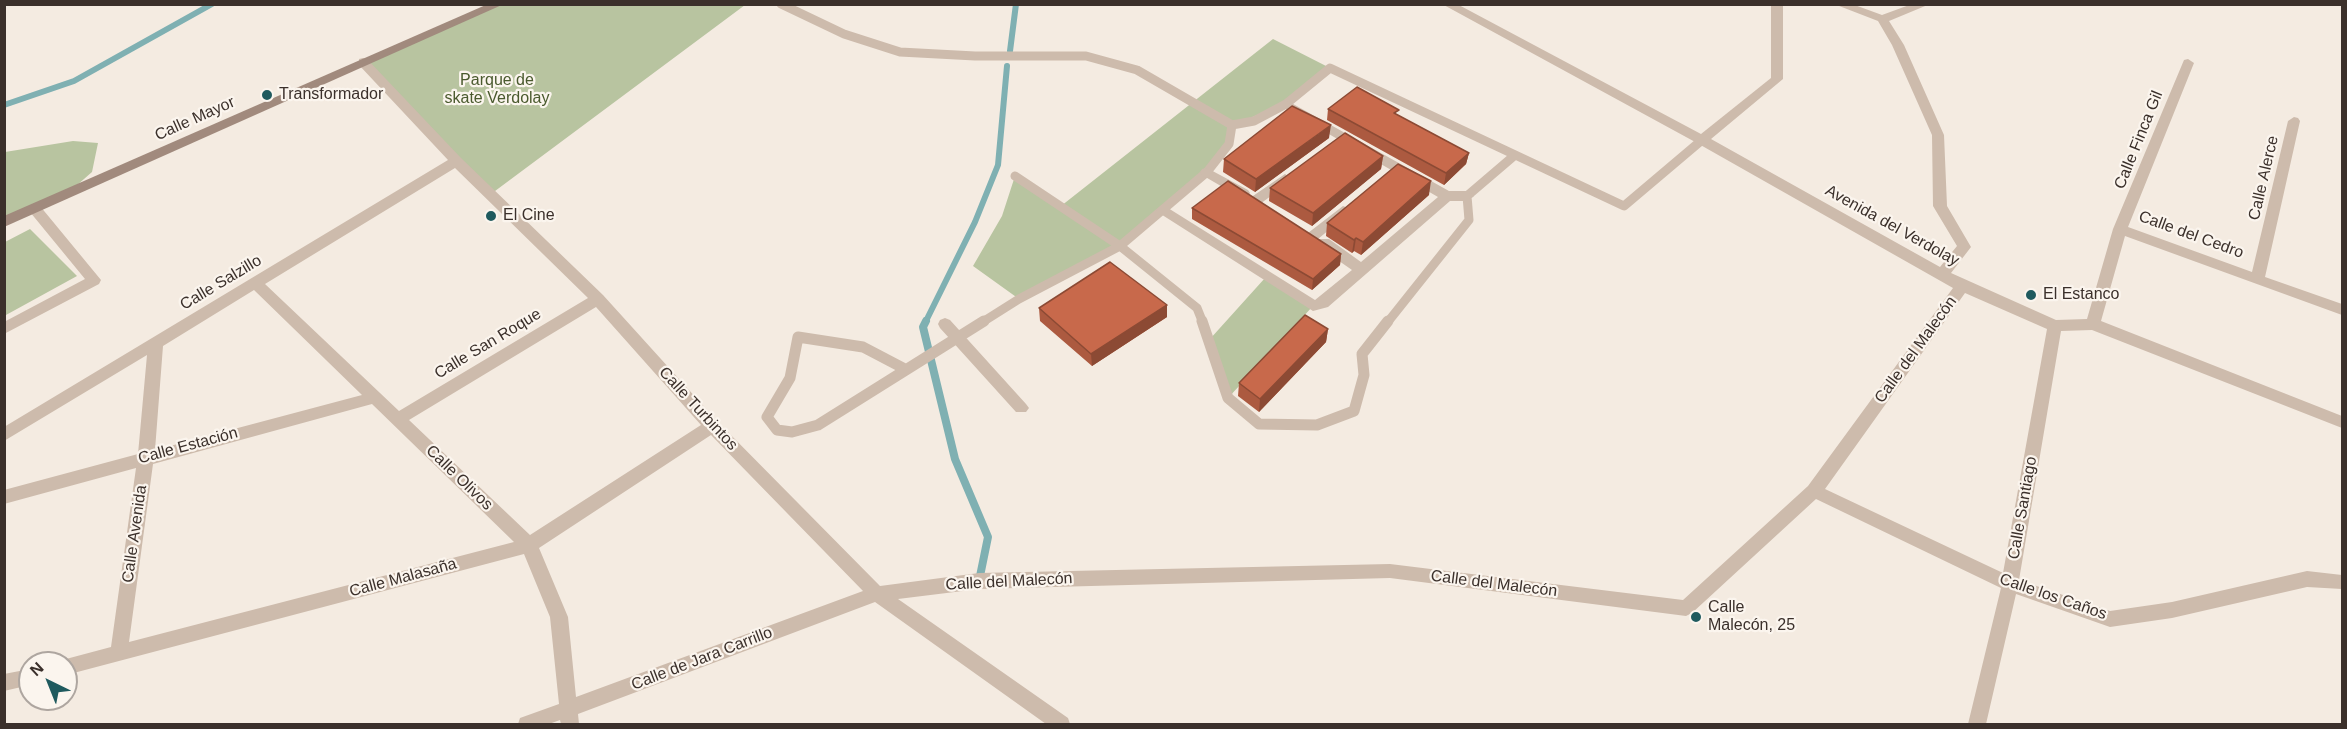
<!DOCTYPE html>
<meta charset="utf-8">
<style>
body{margin:0}
#map{position:relative;width:2347px;height:729px;overflow:hidden;background:#f4ebe1;font-family:Arial,sans-serif}
canvas{display:block}
.frame{position:absolute;inset:0;border:6px solid #3b302b;pointer-events:none}
.north{position:absolute;left:18px;top:651px;width:60px;height:60px;box-sizing:border-box;background:#fbf5ee;border:2px solid #aea6a0;border-radius:50%;rotate:317deg;font-size:16px;font-weight:700;line-height:24px;text-align:center;color:#3b302b}
.north::after{content:'';display:block;margin:auto;width:21px;height:27px;background:#1f5a5e;clip-path:polygon(50% 0,100% 100%,50% 72%,0 100%)}
</style>
<div id="map">
<canvas width="2347" height="729"></canvas>
<div class="frame"></div>
<div class="north">N</div>
</div>
<script>
const context = document.querySelector('canvas').getContext('2d');
context.lineJoin = 'round';
function paint(path, color) { context.fillStyle = color; context.fill(path, 'evenodd'); }
const poly = rows => new Path2D(rows.map(r => 'M' + r).join(''));
function stroke(path, color, width, dash) { context.strokeStyle = color; context.lineWidth = width; context.lineCap = dash ? 'butt' : 'round'; context.setLineDash(dash || []); context.stroke(path); }
function drawText(font, color, halo, rows, align = 'center') {
  context.font = font + ' Arial,sans-serif'; context.lineWidth = 4.5; context.setLineDash([]); context.textBaseline = 'middle'; context.strokeStyle = halo; context.fillStyle = color; for (const [text, x, y, turn = 0] of rows) {
    context.save(); context.translate(x, y); context.rotate((+turn || 0) * Math.PI / 180); context.textAlign = isNaN(turn) ? turn : align; if (halo) context.strokeText(text, 0, 0); context.fillText(text, 0, 0); context.restore();
  }
}
const green = poly([
 [499,5,745,5,491,194,363,62],
 [1273,39,1330,68,1286,104,1232,125,1229,144,1207,172,1120,246,1019,299,973,266,1002,216,1015,176,1061,206],
 [73,141,98,143,92,172,68,193,5,222,5,152],
 [30,229,77,276,6,315,5,242],
 [1265,278,1313,306,1228,398,1210,339]
]);
const streamFar1 = poly([
 [1010,51,1016,4],
 [4,105,74,81,212,4],
 [925,323,975,222,998,165,1007,66]
]);
const stream = poly([
 [926,321,923,327,955,459,988,537,979,581]
]);
const laneFar1 = poly([
 [781,4,844,34,900,52,975,56,1086,56,1137,70,1232,125,1254,121,1286,104,1330,68,1624,206,1702,140],
 [981,323,1019,299,1120,246,1015,176],
 [1203,323,1197,308,1120,246,1207,172,1229,144,1232,125],
 [1387,323,1469,220,1467,196,1515,155]
]);
const lane = poly([
 [1202,321,1228,398,1259,424,1317,425,1354,411,1364,375,1362,354,1388,321],
 [905,369,863,347,798,337,790,378,767,417,777,430,792,432,818,425,984,321]
]);
const street = poly([
 [1442,4,1457,4,1701,134,1771,78,1771,4,1783,4,1783,79,1711,139,1940,267,1957,246,1933,206,1932,135,1892,45,1878,21,1834,4,1852,4,1882,15,1912,4,1930,4,1889,21,1904,45,1944,135,1947,206,1971,247,1951,273,2056,320,2087,319,2113,229,2184,60,2188,59,2194,63,2128,227,2252,272,2288,121,2294,117,2298,118,2300,121,2265,277,2342,304,2342,315,2125,236,2101,321,2342,416,2342,428,2092,330,2061,331,2019,580,2110,611,2172,602,2307,571,2342,575,2342,589,2307,587,2172,618,2110,627,2016,594,1986,724,1968,724,2001,588,1816,499,1692,613,1686,616,1390,578,979,589,898,599,1068,718,1070,724,1046,724,875,602,578,714,579,724,561,724,560,720,549,724,518,724,520,718,559,704,550,617,524,554,66,675,66,663,59,663,66,659,111,647,136,468,4,504,4,490,138,454,147,355,4,441,4,427,448,160,359,65,359,59,363,58,367,59,461,158,603,295,718,422,880,586,979,573,1390,564,1683,600,1808,486,1953,288,1697,143,1442,4],
 [455,168,588,298,399,411,265,284,455,168],
 [254,290,362,395,155,450,163,346,254,290],
 [1965,293,2047,329,2003,573,1825,489,1965,293],
 [596,307,701,425,530,535,409,420,596,307],
 [372,404,514,542,129,642,153,464,372,404],
 [711,435,863,591,576,697,568,617,539,548,711,435],
 [1286,100,1449,191,1467,191,1474,196,1467,201,1450,201,1328,307,1313,311,1156,211,1158,208,1168,208,1315,300,1352,270,1319,247,1317,243,1319,239,1329,239,1361,262,1438,197,1282,107,1282,101,1286,100],
 [1207,168,1248,190,1250,193,1248,196,1238,196,1202,175,1200,172,1202,169,1207,168],
 [1285,174,1292,179,1290,182,1260,204,1250,204,1248,201,1250,198,1285,174],
 [35,204,40,206,101,280,99,284,4,334,4,322,85,279,30,212,28,209,35,204],
 [1343,206,1348,208,1350,211,1348,214,1318,239,1308,239,1306,236,1308,233,1343,206],
 [945,318,950,320,1026,404,1029,408,1026,412,1016,412,940,328,938,324,940,320,945,318],
 [30,669,30,685,4,691,4,674,30,669]
]);
const secondary = poly([
 [488,4,504,4,4,227,4,216,488,4]
]);
const wall = poly([
 [1328,109,1398,115,1469,153,1466,164,1444,185,1327,120],
 [1329,138,1255,192,1223,172,1224,159],
 [1383,156,1381,169,1312,226,1269,201,1270,188],
 [1429,195,1361,255,1354,251,1352,253,1326,236,1327,223],
 [1192,208,1341,254,1340,265,1312,290,1192,219],
 [1167,305,1167,317,1092,366,1040,321,1039,308],
 [1328,329,1326,342,1259,412,1238,396,1239,383]
]);
const shadedWall = poly([
 [1331,125,1329,138,1255,192,1256,179],
 [1469,153,1466,164,1444,185,1446,173],
 [1383,156,1381,169,1312,226,1313,213],
 [1431,181,1429,195,1361,255,1363,242],
 [1356,238,1354,251,1352,253,1354,240],
 [1341,254,1340,265,1312,290,1313,279],
 [1167,305,1167,317,1092,366,1091,354],
 [1328,329,1326,342,1259,412,1260,399]
]);
const building = poly([
 [1357,87,1399,110,1394,113,1469,153,1446,173,1328,109,1357,87],
 [1292,106,1331,125,1256,179,1224,159,1292,106],
 [1345,133,1383,156,1313,213,1270,188,1345,133],
 [1398,164,1431,181,1363,242,1356,238,1354,240,1327,223,1398,164],
 [1228,181,1341,254,1313,279,1192,208,1228,181],
 [1110,262,1167,305,1091,354,1039,308,1110,262],
 [1305,315,1328,329,1260,399,1239,383,1305,315]
]);
const markers = [
 [267,95,6,"#1f5a5e"],
 [491,216,6,"#1f5a5e"],
 [2031,295,6,"#1f5a5e"],
 [1696,617,6,"#1f5a5e"]
];
const parkNames = [
 ["Parque de",497,81],
 ["skate Verdolay",497,99]
];
const poiNames = [
 ["Transformador",279,95],
 ["El Cine",503,216],
 ["El Estanco",2043,295],
 ["Calle",1708,608],
 ["Malecón, 25",1708,626]
];
const streetNames = [
 ["Calle Mayor",195,119,-24],
 ["Calle Finca Gil",2139,140,-68],
 ["Calle Alerce",2264,178,-77],
 ["Avenida del Verdolay",1892,226,29],
 ["Calle del Cedro",2191,235,20],
 ["Calle Salzillo",221,283,-31],
 ["Calle San Roque",488,344,-31],
 ["Calle del Malecón",1916,350,-54],
 ["Calle Turbintos",698,409,47],
 ["Calle Estación",188,446,-15],
 ["Calle Olivos",459,478,44],
 ["Calle Santiago",2023,508,-80],
 ["Calle Avenida",135,534,-82],
 ["Calle Malasaña",403,578,-15],
 ["Calle del Malecón",1009,582,-3],
 ["Calle del Malecón",1494,584,7],
 ["Calle los Caños",2053,597,19],
 ["Calle de Jara Carrillo",702,659,-21]
];
paint(green, '#b8c4a0');
stroke(streamFar1, '#7fb0b2', 6);
stroke(stream, '#7fb0b2', 8);
stroke(laneFar1, '#cdbbac', 9);
stroke(lane, '#cdbbac', 11);
paint(street, '#cdbbac');
paint(secondary, '#a18a7d');
paint(wall, '#ac5a40');
paint(shadedWall, '#8c4a34');
paint(building, '#c8694b');
stroke(building, '#8c4a34', 1.5);
for (const [x, y, r, color] of markers) { const dot = new Path2D(); dot.arc(x, y, r, 0, 2 * Math.PI); context.fillStyle = color; context.fill(dot); stroke(dot, '#fbf5ee', 2); }
drawText('16px', '#4a5a2e', '#fbf5ee', parkNames);
drawText('16px', '#3b302b', '#fbf5ee', poiNames, 'left');
drawText('16px', '#3b302b', '#fbf5ee', streetNames);
</script>
